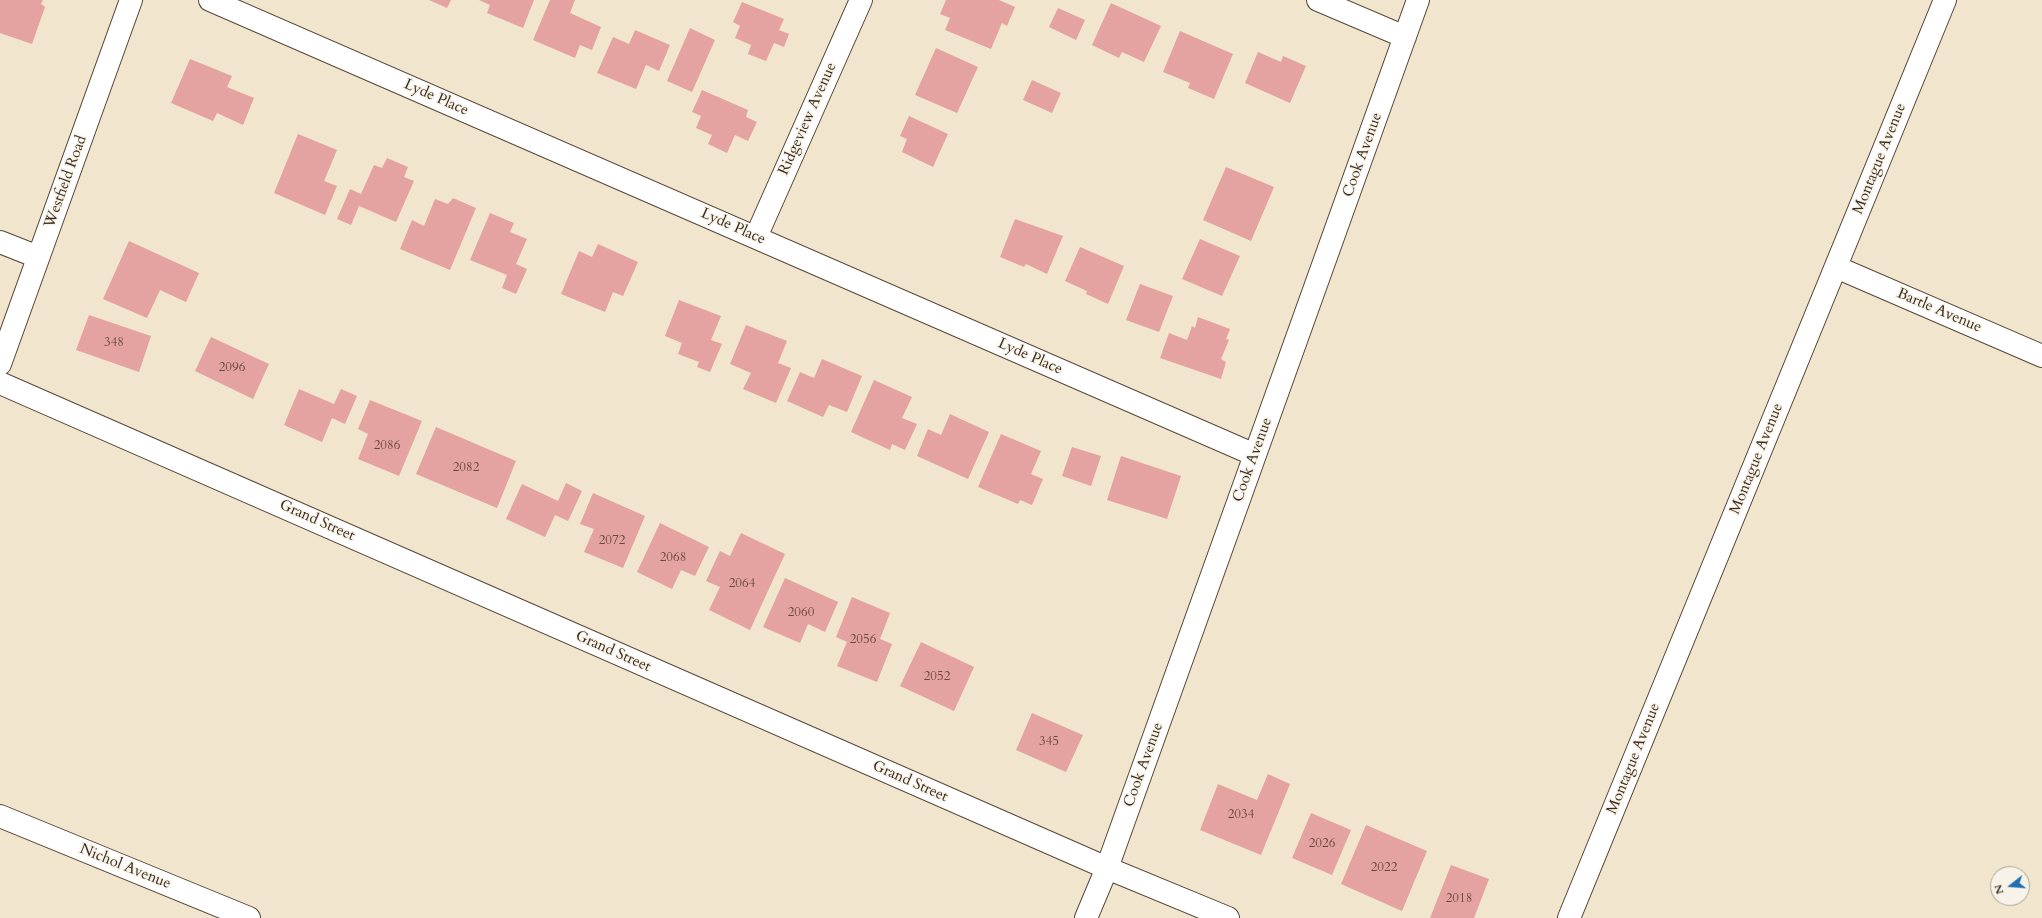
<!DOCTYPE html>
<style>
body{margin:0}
#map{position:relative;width:2042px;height:918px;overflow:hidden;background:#f1e6cd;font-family:Cardo,serif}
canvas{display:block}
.north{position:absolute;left:1990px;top:866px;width:40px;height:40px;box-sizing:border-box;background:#f7f3e8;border:1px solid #aca397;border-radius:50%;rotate:253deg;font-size:11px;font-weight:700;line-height:16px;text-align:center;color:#3b2a1e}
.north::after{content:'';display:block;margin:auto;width:14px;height:18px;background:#1f6fb2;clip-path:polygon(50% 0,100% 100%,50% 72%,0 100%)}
</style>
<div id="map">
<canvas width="2042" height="918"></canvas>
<div class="north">N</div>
</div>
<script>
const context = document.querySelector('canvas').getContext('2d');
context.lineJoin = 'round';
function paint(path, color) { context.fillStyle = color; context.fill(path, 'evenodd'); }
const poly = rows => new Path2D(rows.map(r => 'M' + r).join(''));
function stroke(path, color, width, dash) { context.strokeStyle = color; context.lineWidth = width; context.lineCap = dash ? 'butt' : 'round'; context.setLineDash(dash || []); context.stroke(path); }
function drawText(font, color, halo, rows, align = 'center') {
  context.font = font + ' Cardo,serif'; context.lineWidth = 3; context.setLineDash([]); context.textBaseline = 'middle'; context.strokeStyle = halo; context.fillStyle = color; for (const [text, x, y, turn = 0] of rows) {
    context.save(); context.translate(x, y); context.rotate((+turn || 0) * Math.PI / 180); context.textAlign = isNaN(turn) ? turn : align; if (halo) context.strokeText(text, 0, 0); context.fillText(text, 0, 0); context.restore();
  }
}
const building = poly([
 [0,0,43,0,41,4,45,7,32,44,0,33],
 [429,0,451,0,447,8],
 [479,0,534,0,523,28,487,13,490,5],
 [550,0,575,0,570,13,601,27,592,50,580,45,575,58,533,40],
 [946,0,999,0,1015,7,1007,26,1002,23,991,49,945,30,950,18,940,14],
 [742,2,784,19,779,30,789,34,784,47,774,43,766,61,748,54,751,45,735,38,740,26,733,22],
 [1111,3,1161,26,1144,62,1122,52,1119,58,1092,45],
 [1058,8,1085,20,1076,40,1049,27],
 [690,28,715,40,692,92,667,81],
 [635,30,670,45,659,71,646,65,636,89,597,73,613,37,629,44],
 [1180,31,1233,54,1214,99,1188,88,1190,83,1163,72],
 [936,48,978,67,957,113,915,95],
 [1258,52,1281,62,1283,56,1306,66,1290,103,1245,83],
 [190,59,232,76,227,87,254,98,243,125,217,113,213,121,171,103],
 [1032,80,1061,93,1052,113,1023,100],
 [702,90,748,110,746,117,757,122,748,141,735,135,727,153,708,144,712,135,696,128,701,116,692,112],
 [909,116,948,134,933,167,902,152,907,139,900,136],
 [298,134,337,150,324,181,337,186,325,215,274,193],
 [387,158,408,167,404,177,414,181,396,222,359,206,351,225,337,219,350,189,361,194,374,165,382,168],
 [1226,167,1274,187,1251,241,1203,220],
 [453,198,476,208,450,270,400,249,412,220,424,226,435,199,448,204],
 [490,213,514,223,510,232,527,239,516,264,527,269,516,294,502,288,507,275,470,260],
 [1015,219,1063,236,1047,274,1026,264,1024,267,1000,257],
 [1200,239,1240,256,1222,296,1182,279],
 [129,241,199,273,186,302,160,290,147,318,103,299],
 [598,244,638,262,623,296,613,292,605,312,561,294,579,251,592,257],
 [1080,247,1124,266,1108,304,1086,294,1087,291,1065,281],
 [1140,284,1173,296,1159,332,1126,320],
 [679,300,721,316,711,340,722,344,710,372,697,367,699,362,678,354,682,343,665,336],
 [89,315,151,336,139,372,76,350],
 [1198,317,1230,329,1226,339,1229,340,1221,359,1226,362,1221,379,1160,358,1169,333,1187,340,1192,326,1195,328],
 [746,325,787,341,778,363,791,368,776,403,743,389,751,373,730,364],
 [211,337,269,364,253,399,195,371],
 [822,359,862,376,847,412,829,405,823,417,787,401,800,372,814,378],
 [874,380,912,397,902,418,917,424,905,450,892,444,890,450,851,432],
 [299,389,334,404,341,389,357,396,345,424,332,418,322,442,284,425],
 [370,400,422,421,399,476,358,459,368,434,358,429],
 [950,414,989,432,968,479,917,456,928,429,941,435],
 [436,427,516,461,497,508,416,474],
 [1001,434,1041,451,1031,474,1043,479,1032,505,1020,500,1018,504,978,487],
 [1072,447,1101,456,1091,486,1062,476],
 [1121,456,1181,476,1167,519,1107,500],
 [566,483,582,491,568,521,555,515,545,537,506,519,522,484,558,501],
 [593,493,645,516,623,568,584,552,594,529,580,524],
 [660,523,709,547,695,576,681,570,672,589,637,572],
 [741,533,785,554,750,630,709,610,720,587,706,581,720,551,730,556],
 [785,578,838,602,825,632,808,624,800,643,763,627],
 [852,597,890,613,880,639,892,644,877,682,837,666,847,642,836,637],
 [921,642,974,667,954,711,900,686],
 [1032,713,1083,735,1066,772,1016,750],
 [1268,774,1290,784,1261,855,1200,830,1218,784,1257,800],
 [1311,813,1351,830,1332,875,1292,858],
 [1366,825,1427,851,1402,911,1341,884],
 [1451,865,1489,879,1474,918,1430,918]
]);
const minor = poly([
 [210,0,1255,455],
 [1318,0,1405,37],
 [756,237,861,0],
 [0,242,38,257],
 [1836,267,2042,356],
 [0,364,131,0],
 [0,383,1107,868,1228,918],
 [0,816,249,918],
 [1086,918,1107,868,1418,0],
 [1569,918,1945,0]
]);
const numberNames = [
 ["348",114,343],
 ["2096",232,368],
 ["2086",387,446],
 ["2082",466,468],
 ["2072",612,541],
 ["2068",673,558],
 ["2064",742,584],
 ["2060",801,613],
 ["2056",863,640],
 ["2052",937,677],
 ["345",1049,742],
 ["2034",1241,815],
 ["2026",1322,844],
 ["2022",1384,868],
 ["2018",1459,899]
];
const streetNames = [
 ["Lyde Place",436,98,24],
 ["Ridgeview Avenue",808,119,-66],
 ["Cook Avenue",1363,155,-70],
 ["Montague Avenue",1880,159,-68],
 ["Westfield Road",66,182,-70],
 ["Lyde Place",733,227,24],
 ["Bartle Avenue",1939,311,23],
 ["Lyde Place",1030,357,24],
 ["Montague Avenue",1757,459,-68],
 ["Cook Avenue",1253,460,-70],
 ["Grand Street",317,521,24],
 ["Grand Street",613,652,24],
 ["Montague Avenue",1634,759,-68],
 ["Cook Avenue",1144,765,-70],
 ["Grand Street",910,782,24],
 ["Nichol Avenue",125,867,22]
];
paint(building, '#e4a2a0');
stroke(minor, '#564638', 24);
stroke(minor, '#fff', 22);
drawText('13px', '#65483e', null, numberNames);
drawText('15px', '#3b2a1e', '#f7f3e8', streetNames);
</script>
